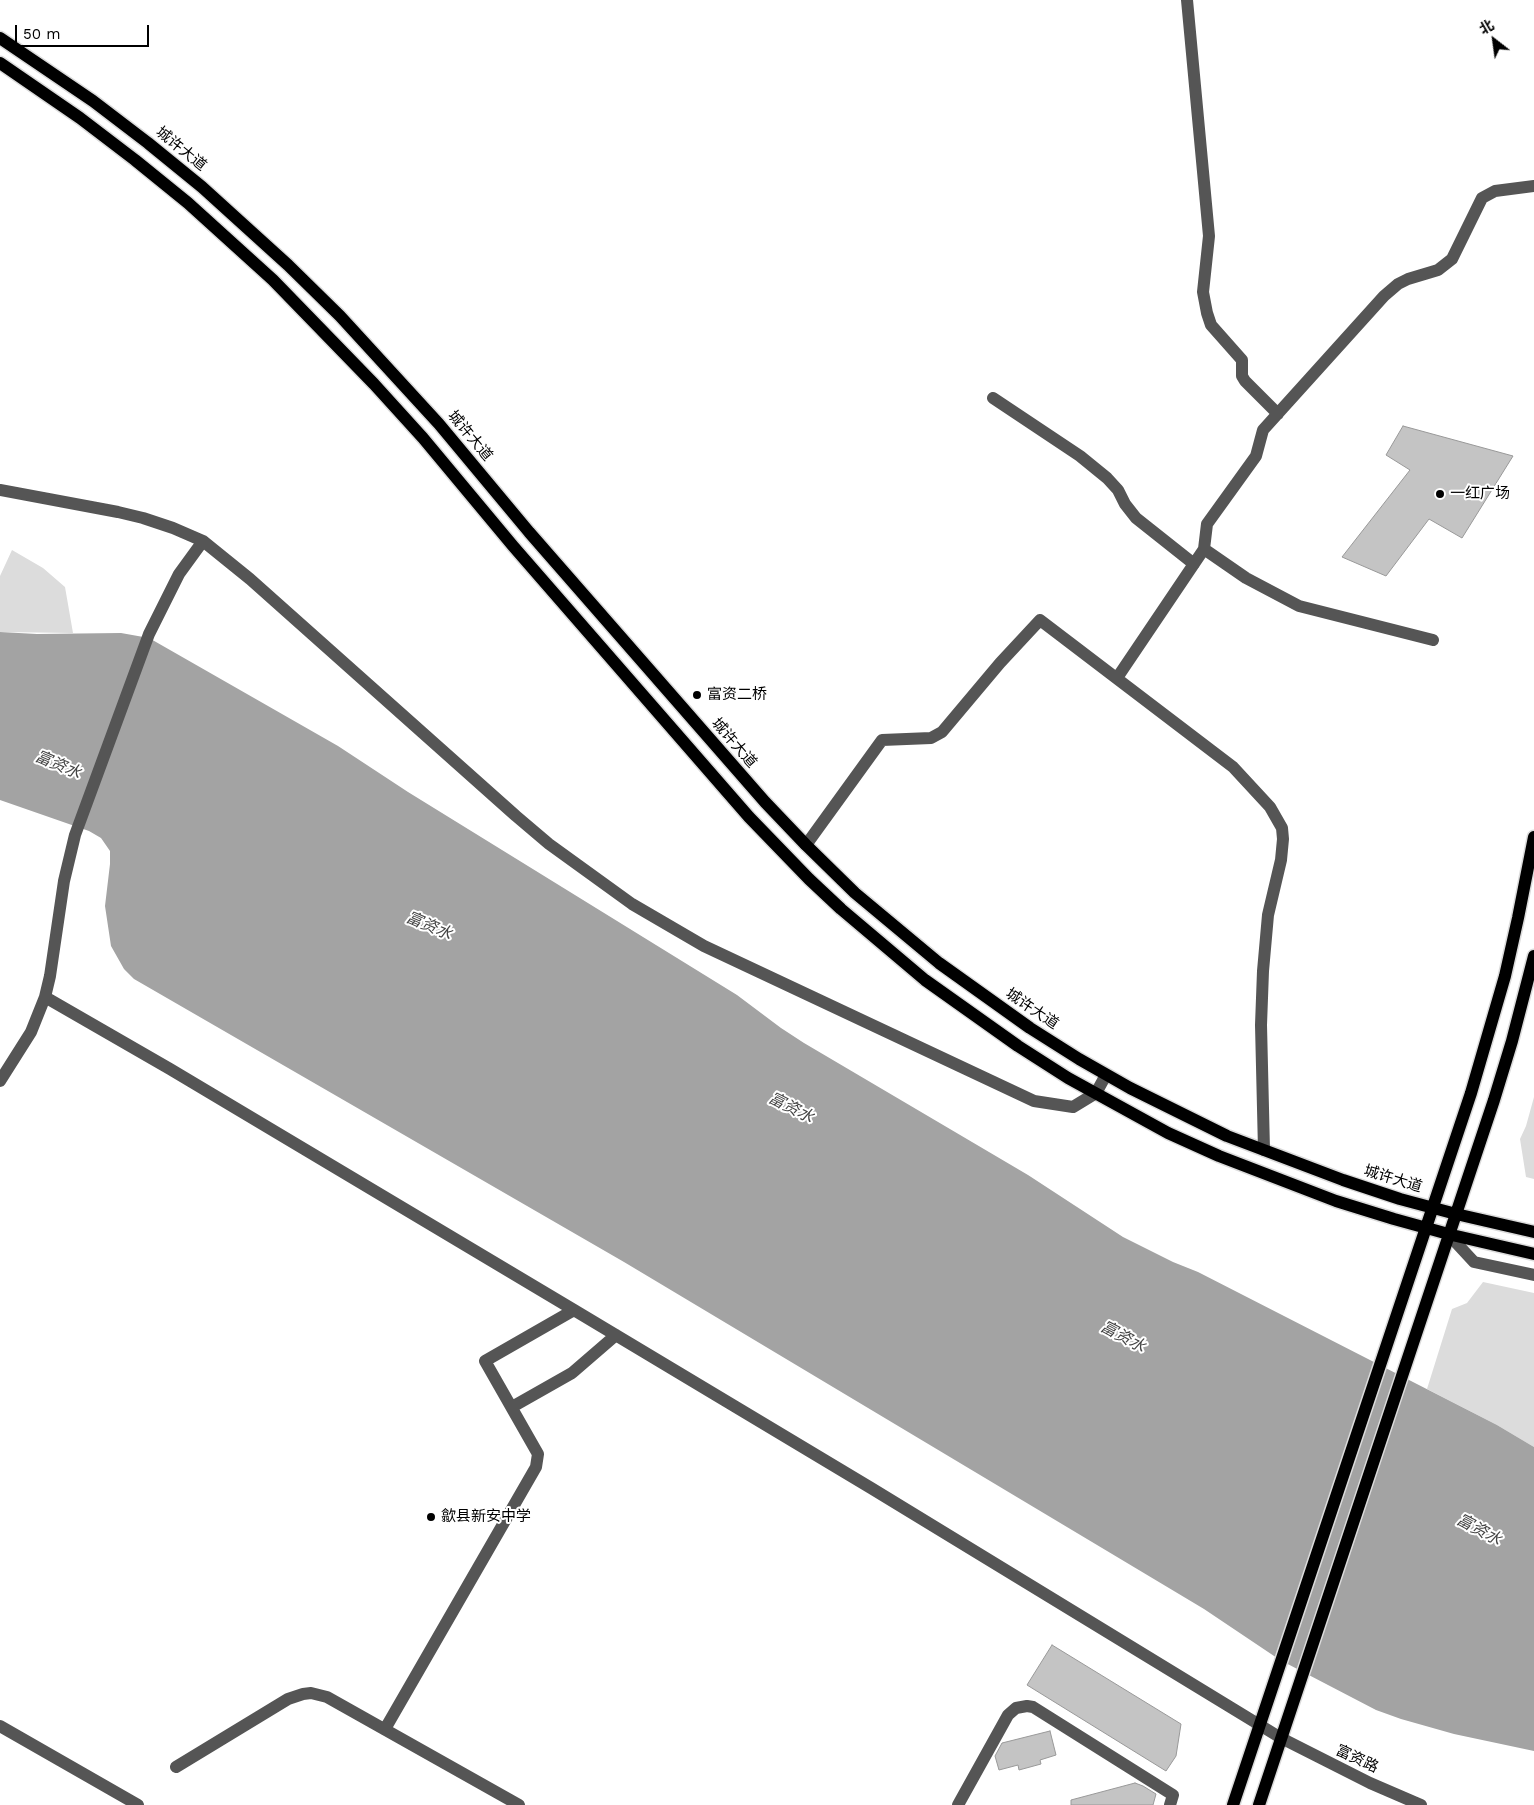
<!DOCTYPE html>
<meta charset="utf-8">
<style>
body{margin:0}
#map{position:relative;width:1534px;height:1805px;overflow:hidden;background:#fff;font-family:"Work Sans","Noto Sans SC",sans-serif}
canvas{display:block}
.north{position:absolute;left:1469px;top:15px;width:50px;height:50px;-webkit-text-stroke:4px #fff;paint-order:stroke;rotate:330deg;font-size:14px;font-weight:700;line-height:20px;text-align:center;color:#000}
.north::after{content:'';display:block;margin:auto;width:18px;height:22px;background:#000;clip-path:polygon(50% 0,100% 100%,50% 72%,0 100%)}
.scale{position:absolute;left:15px;top:25px;width:134px;height:22px;box-sizing:border-box;border:2px solid #000;border-top:0;padding-left:6px;font-size:15px;line-height:18px;white-space:nowrap;color:#000;-webkit-text-stroke:4px #fff;paint-order:stroke}
</style>
<div id="map">
<canvas width="1534" height="1805"></canvas>
<div class="north">北</div>
<div class="scale">50 m</div>
</div>
<script>
const context = document.querySelector('canvas').getContext('2d');
context.lineJoin = 'round';
function paint(path, color) { context.fillStyle = color; context.fill(path, 'evenodd'); }
const poly = rows => new Path2D(rows.map(r => 'M' + r).join(''));
function stroke(path, color, width, dash) { context.strokeStyle = color; context.lineWidth = width; context.lineCap = dash ? 'butt' : 'round'; context.setLineDash(dash || []); context.stroke(path); }
function drawText(font, color, halo, rows, align = 'center') {
  context.font = font + ' "Work Sans","Noto Sans SC",sans-serif'; context.lineWidth = 4; context.setLineDash([]); context.textBaseline = 'middle'; context.strokeStyle = halo; context.fillStyle = color; for (const [text, x, y, turn = 0] of rows) {
    context.save(); context.translate(x, y); context.rotate((+turn || 0) * Math.PI / 180); context.textAlign = isNaN(turn) ? turn : align; if (halo) context.strokeText(text, 0, 0); context.fillText(text, 0, 0); context.restore();
  }
}
const green = poly([
 [12,550,43,568,65,587,73,633,0,632,0,576],
 [1534,1097,1534,1179,1526,1177,1520,1139,1526,1126],
 [1483,1282,1534,1293,1534,1447,1497,1425,1427,1389,1452,1309,1467,1303]
]);
const water = poly([
 [0,632,37,634,121,633,149,638,338,746,408,792,737,995,781,1028,804,1043,1028,1175,1123,1237,1173,1262,1198,1272,1497,1425,1534,1447,1534,1751,1454,1734,1401,1719,1376,1710,1280,1660,1204,1609,624,1262,134,979,124,969,111,946,105,906,110,864,110,851,101,838,89,831,0,800]
]);
const building = poly([
 [1403,426,1513,456,1462,538,1429,519,1386,576,1342,557,1410,470,1386,455,1403,426],
 [1052,1645,1181,1724,1176,1756,1166,1771,1027,1685,1052,1645],
 [1050,1731,1056,1755,1040,1760,1041,1764,1019,1770,1018,1765,999,1770,995,1756,1002,1743,1050,1731],
 [1135,1783,1143,1786,1156,1794,1153,1805,1071,1805,1071,1800,1135,1783]
]);
const minor = poly([
 [1187,0,1209,236,1203,292,1207,313,1211,325,1242,360,1242,376,1245,381,1278,414],
 [993,398,1080,456,1107,478,1118,490,1125,504,1136,518,1194,564],
 [0,490,118,512,143,518,173,528,203,541,250,579,516,816,549,844,632,904,704,946,1034,1101,1073,1107,1096,1093,1106,1075],
 [1204,549,1246,578,1299,606,1433,640],
 [1117,678,1204,549,1207,524,1256,456,1263,430,1384,296,1398,284,1408,279,1438,270,1452,259,1482,198,1495,191,1534,186],
 [806,845,882,740,931,738,942,732,1000,663,1040,620,1233,767,1270,807,1282,828,1283,839,1281,860,1268,915,1263,971,1261,1025,1264,1150],
 [45,997,170,1069,574,1310,871,1488,1281,1738,1370,1783,1421,1805],
 [0,1081,31,1032,45,997,50,976,64,881,75,835,149,634,179,574,203,541],
 [1449,1235,1474,1262,1534,1275],
 [512,1407,572,1373,616,1335],
 [0,1726,138,1805],
 [385,1729,536,1467,538,1454,485,1361,574,1310],
 [176,1767,288,1699,303,1694,311,1693,327,1697,519,1805],
 [958,1805,1008,1715,1016,1708,1027,1706,1033,1707,1173,1795,1170,1805]
]);
const major = poly([
 [0,38,93,101,148,143,202,187,288,265,340,316,439,424,529,532,765,802,806,845,855,893,939,963,1030,1028,1079,1059,1130,1088,1227,1136,1343,1180,1400,1199,1456,1214,1534,1232],
 [0,63,80,118,135,160,188,203,273,280,374,384,423,438,513,546,749,817,809,879,841,909,925,980,1018,1046,1068,1078,1168,1133,1219,1156,1336,1201,1394,1219,1452,1235,1534,1254],
 [1233,1805,1471,1093,1505,976,1518,918,1534,837],
 [1259,1805,1494,1100,1512,1041,1534,956]
]);
const markers = [
 [1440,494,5,"#000"],
 [697,695,5,"#000"],
 [431,1517,5,"#000"]
];
const streetNames = [
 ["城许大道",181,149,39],
 ["城许大道",470,436,50],
 ["城许大道",734,743,49],
 ["城许大道",1032,1009,34],
 ["城许大道",1393,1179,17],
 ["富资路",1357,1759,25]
];
const poiNames = [
 ["一红广场",1450,494],
 ["富资二桥",707,695],
 ["歙县新安中学",441,1517]
];
const waterNames = [
 ["富资水",58,765,23],
 ["富资水",429,926,23],
 ["富资水",791,1108,27],
 ["富资水",1123,1337,28],
 ["富资水",1479,1530,28]
];
paint(green, '#dcdcdc');
paint(water, '#a3a3a3');
paint(building, '#c4c4c4');
stroke(building, '#999', 1);
stroke(major, '#dbdbdb', 15);
stroke(minor, '#555', 12);
stroke(major, '#000', 12);
for (const [x, y, r, color] of markers) { const dot = new Path2D(); dot.arc(x, y, r, 0, 2 * Math.PI); context.fillStyle = color; context.fill(dot); stroke(dot, '#fff', 2); }
drawText('15px', '#000', '#fff', streetNames);
drawText('15px', '#000', '#fff', poiNames, 'left');
drawText('italic 16px', '#444', '#fff', waterNames);
</script>
